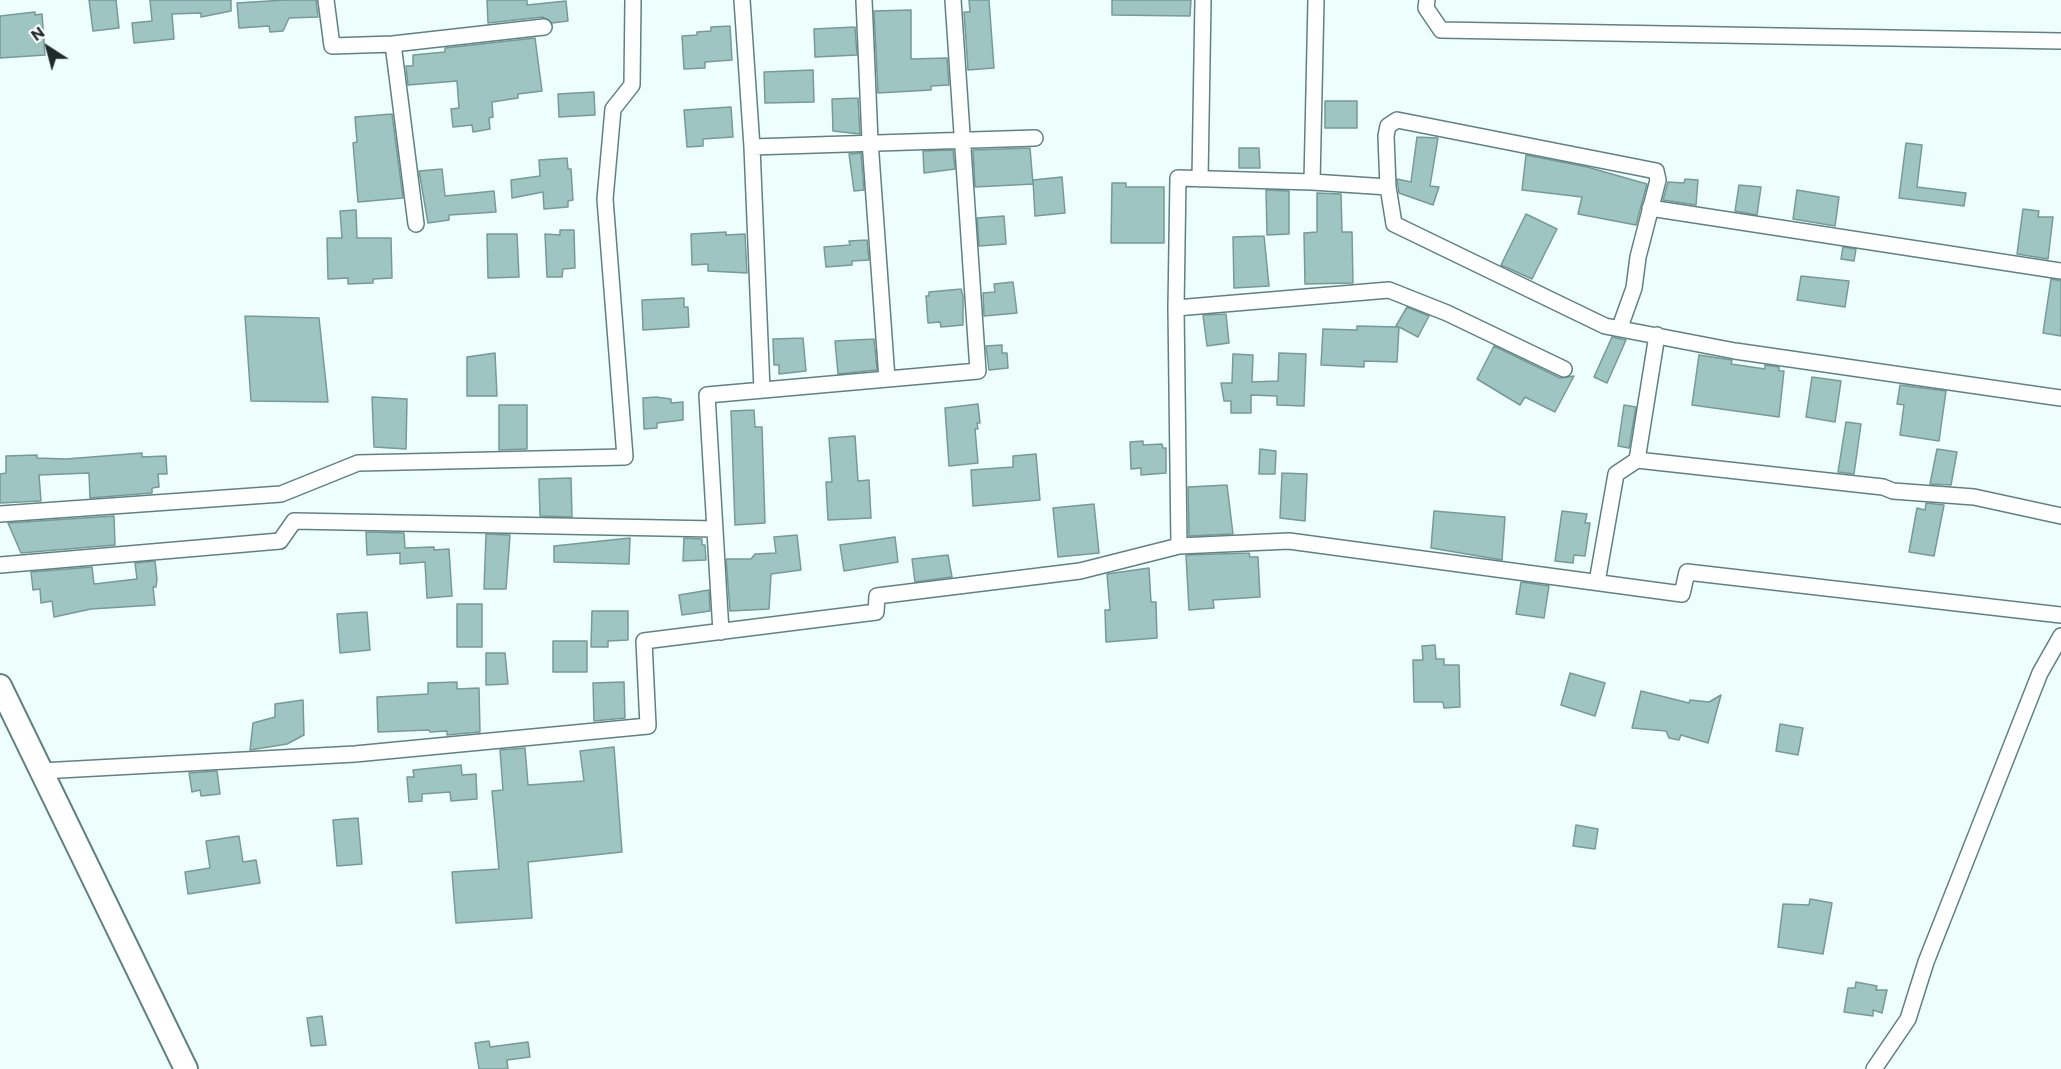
<!DOCTYPE html>
<style>
body{margin:0}
#map{position:relative;width:2061px;height:1069px;overflow:hidden;background:#eefefd;font-family:Commissioner,sans-serif}
canvas{display:block}
.north{position:absolute;left:18px;top:18px;width:60px;height:60px;-webkit-text-stroke:4px #fff;paint-order:stroke;rotate:324deg;font-size:16px;font-weight:700;line-height:24px;text-align:center;color:#1d2c2b}
.north::after{content:'';display:block;margin:auto;width:21px;height:27px;background:#1d2c2b;clip-path:polygon(50% 0,100% 100%,50% 72%,0 100%)}
</style>
<div id="map">
<canvas width="2061" height="1069"></canvas>
<div class="north">N</div>
</div>
<script>
const context = document.querySelector('canvas').getContext('2d');
context.lineJoin = 'round';
function paint(path, color) { context.fillStyle = color; context.fill(path, 'evenodd'); }
const poly = rows => new Path2D(rows.map(r => 'M' + r).join(''));
function stroke(path, color, width, dash) { context.strokeStyle = color; context.lineWidth = width; context.lineCap = dash ? 'butt' : 'round'; context.setLineDash(dash || []); context.stroke(path); }
const building = poly([
 [89,0,116,0,119,28,93,31,89,0],
 [150,0,231,0,231,11,201,17,201,13,172,14,174,39,134,43,132,23,152,21,150,0],
 [285,0,316,0,318,17,289,18,283,31,270,32,269,26,239,28,237,3,285,0],
 [487,0,527,0,527,5,566,1,568,21,552,23,543,17,488,23,487,0],
 [969,0,989,0,994,68,968,70,964,12,970,12,969,0],
 [1112,0,1191,0,1190,16,1112,15,1112,0],
 [911,10,911,59,947,58,949,85,931,86,931,90,878,93,874,11,911,10],
 [35,12,35,15,42,14,45,55,0,58,0,16,35,12],
 [730,26,732,60,705,62,705,68,684,69,682,36,697,35,697,32,711,31,711,27,730,26],
 [855,27,857,55,815,57,814,29,855,27],
 [535,38,542,91,518,94,518,98,492,102,493,117,489,118,490,129,473,132,472,125,453,127,451,109,459,108,457,81,408,85,406,66,413,66,413,55,445,52,445,48,535,38],
 [813,70,814,102,765,103,764,72,813,70],
 [594,92,595,115,559,117,558,94,594,92],
 [858,98,860,134,833,131,832,99,858,98],
 [1325,101,1357,101,1357,128,1325,128,1325,101],
 [731,107,733,137,703,139,703,146,687,147,684,110,731,107],
 [392,114,403,198,358,202,353,143,357,142,355,117,392,114],
 [1417,137,1438,138,1430,186,1439,187,1433,205,1399,193,1397,179,1411,182,1417,137],
 [1906,143,1922,145,1917,187,1966,193,1964,206,1899,198,1906,143],
 [1030,148,1033,184,975,187,973,150,1030,148],
 [1239,148,1259,148,1260,168,1239,168,1239,148],
 [953,150,955,169,924,173,923,151,953,150],
 [861,153,864,190,854,191,849,154,861,153],
 [1526,155,1587,167,1647,184,1636,225,1578,214,1582,197,1522,190,1526,155],
 [567,158,568,169,571,169,573,200,568,201,568,207,544,209,543,192,512,198,511,180,540,176,539,160,567,158],
 [442,169,445,196,494,191,496,212,449,215,449,220,428,223,419,171,442,169],
 [1062,177,1065,213,1035,216,1033,180,1062,177],
 [1685,179,1698,180,1696,205,1663,200,1668,182,1684,183,1685,179],
 [1112,183,1126,183,1126,187,1164,187,1164,243,1111,243,1112,183],
 [1739,185,1761,187,1757,215,1735,211,1739,185],
 [1266,190,1289,191,1289,234,1267,235,1266,190],
 [1797,190,1839,197,1835,226,1793,219,1797,190],
 [1317,193,1341,194,1342,232,1352,232,1353,283,1305,284,1304,233,1317,232,1317,193],
 [2023,209,2039,211,2038,217,2053,217,2048,259,2017,254,2023,209],
 [356,210,357,238,391,238,392,278,373,279,373,283,348,284,348,278,328,279,327,238,342,238,340,211,356,210],
 [1526,214,1557,229,1532,279,1501,265,1526,214],
 [1004,216,1006,244,979,246,977,218,1004,216],
 [560,230,574,230,575,268,563,269,562,277,547,277,545,234,560,235,560,230],
 [726,232,726,235,745,234,747,273,708,271,708,264,692,265,691,234,726,232],
 [487,234,517,234,519,277,488,278,487,234],
 [1264,236,1269,286,1234,288,1233,237,1264,236],
 [867,240,869,260,852,261,852,265,826,267,824,247,850,245,849,241,867,240],
 [1843,247,1856,249,1854,261,1841,259,1843,247],
 [1801,276,1849,281,1845,307,1797,300,1801,276],
 [2051,279,2061,281,2061,336,2043,333,2051,279],
 [1013,282,1017,313,984,316,983,293,995,292,994,284,1013,282],
 [961,289,963,296,963,325,941,327,940,322,928,323,926,296,929,296,929,292,961,289],
 [684,298,684,307,688,307,689,327,643,330,642,300,684,298],
 [1407,307,1429,316,1418,337,1399,327,1397,362,1364,361,1364,367,1321,365,1323,329,1357,330,1357,326,1398,327,1396,326,1407,307],
 [1226,314,1229,343,1207,346,1203,315,1226,314],
 [245,316,319,318,328,402,251,401,245,316],
 [1612,337,1626,340,1607,383,1594,377,1612,337],
 [803,338,806,371,779,374,779,365,774,365,773,339,803,338],
 [874,339,877,370,838,374,835,341,874,339],
 [1002,345,1002,353,1007,353,1008,368,989,370,986,346,1002,345],
 [1494,346,1560,378,1574,376,1555,412,1525,397,1520,405,1477,379,1494,346],
 [495,353,497,396,467,396,467,357,495,353],
 [1279,353,1306,354,1304,406,1277,405,1277,396,1251,395,1251,413,1231,413,1231,401,1224,401,1221,383,1232,383,1233,354,1253,355,1252,382,1278,381,1279,353],
 [1699,355,1732,360,1731,364,1765,369,1765,365,1779,367,1779,371,1784,371,1779,417,1692,405,1699,355],
 [1812,377,1841,381,1835,422,1806,417,1812,377],
 [1900,385,1946,391,1939,441,1900,435,1904,405,1897,404,1900,385],
 [372,397,407,399,406,449,374,447,372,397],
 [656,397,671,399,671,403,683,402,683,420,657,423,657,428,644,429,643,398,656,397],
 [978,404,980,423,977,423,978,429,975,429,978,463,949,466,945,408,978,404],
 [499,405,527,405,527,449,499,450,499,405],
 [1624,405,1636,407,1629,448,1618,446,1624,405],
 [754,410,755,427,762,427,765,523,735,525,731,411,754,410],
 [1846,422,1861,424,1854,474,1838,472,1846,422],
 [855,436,858,481,869,480,871,518,828,520,826,482,832,482,829,438,855,436],
 [1143,441,1143,445,1162,444,1163,448,1166,448,1166,473,1141,475,1141,468,1131,469,1130,442,1143,441],
 [1260,449,1276,451,1275,474,1259,474,1260,449],
 [1937,449,1957,452,1951,485,1930,484,1937,449],
 [142,453,142,457,166,456,167,474,158,474,159,487,152,488,152,493,90,498,89,473,39,475,41,501,0,503,0,474,6,473,6,456,37,455,37,458,66,459,142,453],
 [1036,454,1040,500,973,506,971,470,1013,467,1013,456,1036,454],
 [1282,473,1307,474,1305,521,1280,518,1282,473],
 [571,478,572,517,540,516,539,479,571,478],
 [1227,485,1233,534,1189,536,1188,487,1227,485],
 [1926,503,1944,505,1934,556,1909,552,1917,508,1925,510,1926,503],
 [1094,504,1099,553,1058,557,1053,508,1094,504],
 [1434,511,1505,517,1502,560,1431,548,1434,511],
 [1562,511,1587,514,1585,523,1590,523,1585,556,1574,555,1573,563,1555,561,1562,511],
 [114,516,115,545,21,553,8,523,114,516],
 [366,532,404,533,405,548,434,547,434,550,449,549,452,596,427,598,425,562,400,564,400,553,367,555,366,532],
 [486,534,510,535,506,589,484,589,486,534],
 [797,535,801,570,771,574,769,609,730,611,726,559,751,559,755,554,776,553,774,537,797,535],
 [895,537,898,562,844,571,840,545,895,537],
 [630,538,629,564,554,562,554,546,630,538],
 [684,538,702,539,702,545,705,545,706,560,683,561,684,538],
 [1249,553,1250,557,1258,557,1260,597,1213,600,1214,608,1189,610,1186,555,1249,553],
 [948,555,952,577,915,582,912,559,948,555],
 [155,561,157,579,156,587,153,587,155,605,91,609,54,617,52,601,41,603,40,589,33,590,31,572,92,567,94,584,137,579,135,563,155,561],
 [1149,568,1151,602,1156,602,1157,638,1106,642,1105,610,1110,610,1107,574,1149,568],
 [1521,582,1549,586,1544,618,1516,614,1521,582],
 [709,590,710,611,682,615,679,595,709,590],
 [457,604,482,604,482,647,457,647,457,604],
 [592,611,628,611,628,640,608,641,608,647,591,647,592,611],
 [367,612,370,650,340,653,337,614,367,612],
 [553,641,587,641,587,672,553,672,553,641],
 [1435,645,1436,659,1444,659,1444,665,1459,665,1460,707,1444,708,1443,702,1414,702,1413,660,1423,660,1422,646,1435,645],
 [486,653,505,653,508,684,486,685,486,653],
 [1570,673,1605,683,1595,716,1561,705,1570,673],
 [457,682,457,689,479,688,480,732,447,735,447,731,430,732,429,730,378,732,377,697,428,694,428,683,457,682],
 [624,682,625,718,594,721,593,683,624,682],
 [1641,691,1689,703,1690,700,1709,702,1721,695,1708,743,1681,735,1679,740,1669,738,1666,731,1632,728,1641,691],
 [303,700,304,735,287,744,250,750,253,723,275,717,275,704,303,700],
 [1780,724,1803,728,1798,755,1776,751,1780,724],
 [614,747,622,852,528,862,532,918,456,923,452,872,499,869,492,791,503,790,500,750,525,748,528,785,584,781,580,751,614,747],
 [461,765,462,775,476,774,477,799,451,801,450,792,422,794,422,801,409,802,407,777,414,777,413,770,461,765],
 [217,771,220,794,201,796,200,790,192,792,189,773,217,771],
 [358,818,362,864,337,866,333,820,358,818],
 [1576,825,1598,829,1595,849,1573,846,1576,825],
 [239,836,243,862,256,860,260,883,188,894,185,872,210,868,206,841,239,836],
 [1810,899,1832,903,1823,954,1778,947,1783,904,1809,905,1810,899],
 [1856,982,1877,986,1876,990,1887,990,1882,1013,1873,1010,1873,1016,1844,1012,1848,988,1855,988,1856,982],
 [322,1016,326,1045,311,1046,307,1018,322,1016],
 [489,1041,490,1047,528,1042,530,1057,507,1060,508,1069,479,1069,475,1043,489,1041]
]);
const minor = poly([
 [326,0,332,46,393,44,544,27],
 [742,0,752,147,762,390],
 [864,0,870,141,887,379],
 [1427,0,1426,8,1441,30,2061,41],
 [393,44,416,224],
 [752,147,1035,138],
 [1200,179,1203,0],
 [1312,182,1316,0],
 [1388,187,1386,136,1388,126,1397,120,1656,171,1658,180,1638,257,1634,288,1620,327],
 [1650,208,2061,271],
 [1176,308,1389,290,1447,313,1564,369],
 [1637,460,1657,335],
 [0,514,281,494,358,463,625,457,605,199,613,109,632,85,633,0],
 [1179,546,1289,541,1682,594,1687,572,2061,615],
 [0,565,280,541,294,521,715,529],
 [1597,582,1616,474,1637,460,1883,487,1893,491,1974,497,2061,516],
 [721,632,707,395,978,371,953,0],
 [41,771,355,754,648,726,644,641,876,612,877,596,1080,571,1179,546,1176,308,1178,178,1312,182,1388,187,1394,224,1605,326,1735,351,2061,398],
 [1874,1069,1908,1019,1926,962,2040,673,2061,636]
]);
const secondary = poly([
 [0,686,186,1069]
]);
paint(building, '#9fc5c3');
stroke(building, '#759a98', 1.5);
stroke(minor, '#5e8281', 18);
stroke(secondary, '#5e8281', 26);
stroke(minor, '#fff', 15);
stroke(secondary, '#fff', 22);
</script>
